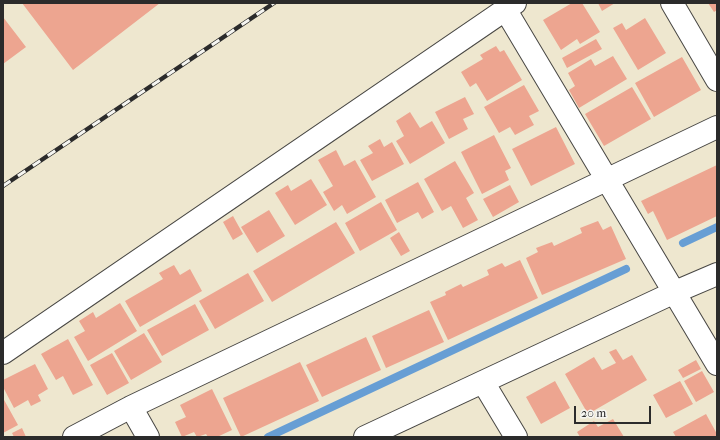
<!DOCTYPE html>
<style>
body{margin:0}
#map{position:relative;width:720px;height:440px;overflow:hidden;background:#eee7cf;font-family:"IM FELL French Canon",serif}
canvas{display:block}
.frame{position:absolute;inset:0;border:4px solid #2b2b2b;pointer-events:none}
.scale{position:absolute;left:574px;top:406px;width:77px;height:18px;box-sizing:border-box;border:2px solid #2b2b2b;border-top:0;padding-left:5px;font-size:12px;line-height:14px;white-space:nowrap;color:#2b2b2b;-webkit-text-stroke:3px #f6f6f2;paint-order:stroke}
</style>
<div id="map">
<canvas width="720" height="440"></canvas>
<div class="frame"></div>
<div class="scale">20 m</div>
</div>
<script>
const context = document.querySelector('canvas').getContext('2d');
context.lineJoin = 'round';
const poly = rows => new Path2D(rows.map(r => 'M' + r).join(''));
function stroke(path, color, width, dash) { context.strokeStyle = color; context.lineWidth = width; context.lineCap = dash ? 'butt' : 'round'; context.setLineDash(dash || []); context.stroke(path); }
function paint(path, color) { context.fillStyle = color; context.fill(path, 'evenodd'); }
const stream = poly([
 [683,243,717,227],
 [268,437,626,269]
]);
const building = poly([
 [22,3,160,3,73,70],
 [572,3,582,3,600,32,580,44,577,39,561,50,543,20],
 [598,3,615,3,602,11],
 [708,3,717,3,717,10,714,12],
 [3,17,26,47,3,64],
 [645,18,666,53,638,70,613,28,622,23,626,30],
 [596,39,602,49,567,68,562,58],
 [496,46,500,52,504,50,522,80,487,101,476,83,470,87,461,72,483,59,480,55],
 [613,56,627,79,579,108,569,90,575,86,568,73,591,59,595,66],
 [682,57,701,90,654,117,635,83],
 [524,85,539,111,529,116,534,125,515,135,510,127,499,133,484,107],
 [632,87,651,119,604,146,585,114],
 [465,97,474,114,463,119,468,129,449,139,435,112],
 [410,112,420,128,432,121,445,143,410,164,396,141,404,136,396,121],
 [556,127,575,164,531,186,512,149],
 [494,135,511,168,505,171,509,180,482,194,461,152],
 [380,139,384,147,392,142,404,164,372,181,360,160,373,153,368,146],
 [336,150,344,166,355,160,376,197,347,214,342,205,334,211,323,192,333,186,318,160],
 [455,161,474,193,466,198,478,220,463,228,451,206,442,211,424,179],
 [717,165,717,216,667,240,653,211,648,214,641,201],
 [311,179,327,205,295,225,275,193,288,185,291,191],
 [418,182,434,212,422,219,418,212,397,223,385,200],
 [510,185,519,202,493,217,483,199],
 [381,202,397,230,360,251,345,223],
 [269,210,285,236,257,253,241,227],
 [233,216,243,234,233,240,223,222],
 [598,221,603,230,611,226,626,259,542,295,526,258,538,252,536,248,552,242,554,246,582,233,580,228],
 [336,222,355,253,272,302,253,271],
 [399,232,410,251,401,256,390,238],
 [520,260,538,298,448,340,430,302,446,295,445,292,461,284,463,287,489,275,487,270,502,263,505,267],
 [174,265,180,275,190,269,202,291,140,327,125,301,163,279,159,273],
 [248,273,264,301,215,329,199,301],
 [120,303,137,331,88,361,74,337,85,331,79,321,93,312,96,318],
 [195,304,209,330,162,356,147,330],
 [429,310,444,342,386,368,372,336],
 [144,333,162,362,131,380,114,351],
 [366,337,381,370,322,397,306,365],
 [68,339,93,385,73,395,63,376,56,380,41,354],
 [616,349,623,360,632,355,647,380,588,414,565,374,594,357,602,370,616,363,609,352],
 [112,353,129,383,107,395,90,365],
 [696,360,701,369,683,378,678,370],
 [300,362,319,401,241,437,223,398],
 [35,364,48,389,38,395,41,401,31,406,28,400,14,408,3,387,3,380],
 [702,371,714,392,696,402,684,381],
 [555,381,570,408,541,424,526,397],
 [680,381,693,404,666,418,653,395],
 [212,389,232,430,217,437,208,437,206,434,197,437,194,432,182,437,175,422,186,417,180,405],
 [3,398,18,425,3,433],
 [706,414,717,434,717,437,676,437,673,432],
 [613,419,624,437,580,437,577,432,594,421,598,427],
 [22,428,26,437,14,437,12,433]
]);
const minor = poly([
 [672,3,717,80],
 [505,9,717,364],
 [3,353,515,3],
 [483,382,516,437],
 [131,407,148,437],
 [74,437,131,407,717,127],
 [365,437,675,292,717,274]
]);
const rail = poly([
 [3,186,274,3]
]);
stroke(stream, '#679ed4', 8);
paint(building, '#eda590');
stroke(minor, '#484744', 24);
stroke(minor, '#fff', 22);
stroke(rail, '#2b2b2b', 4.5);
stroke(rail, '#f6f6f2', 3, [9]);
</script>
